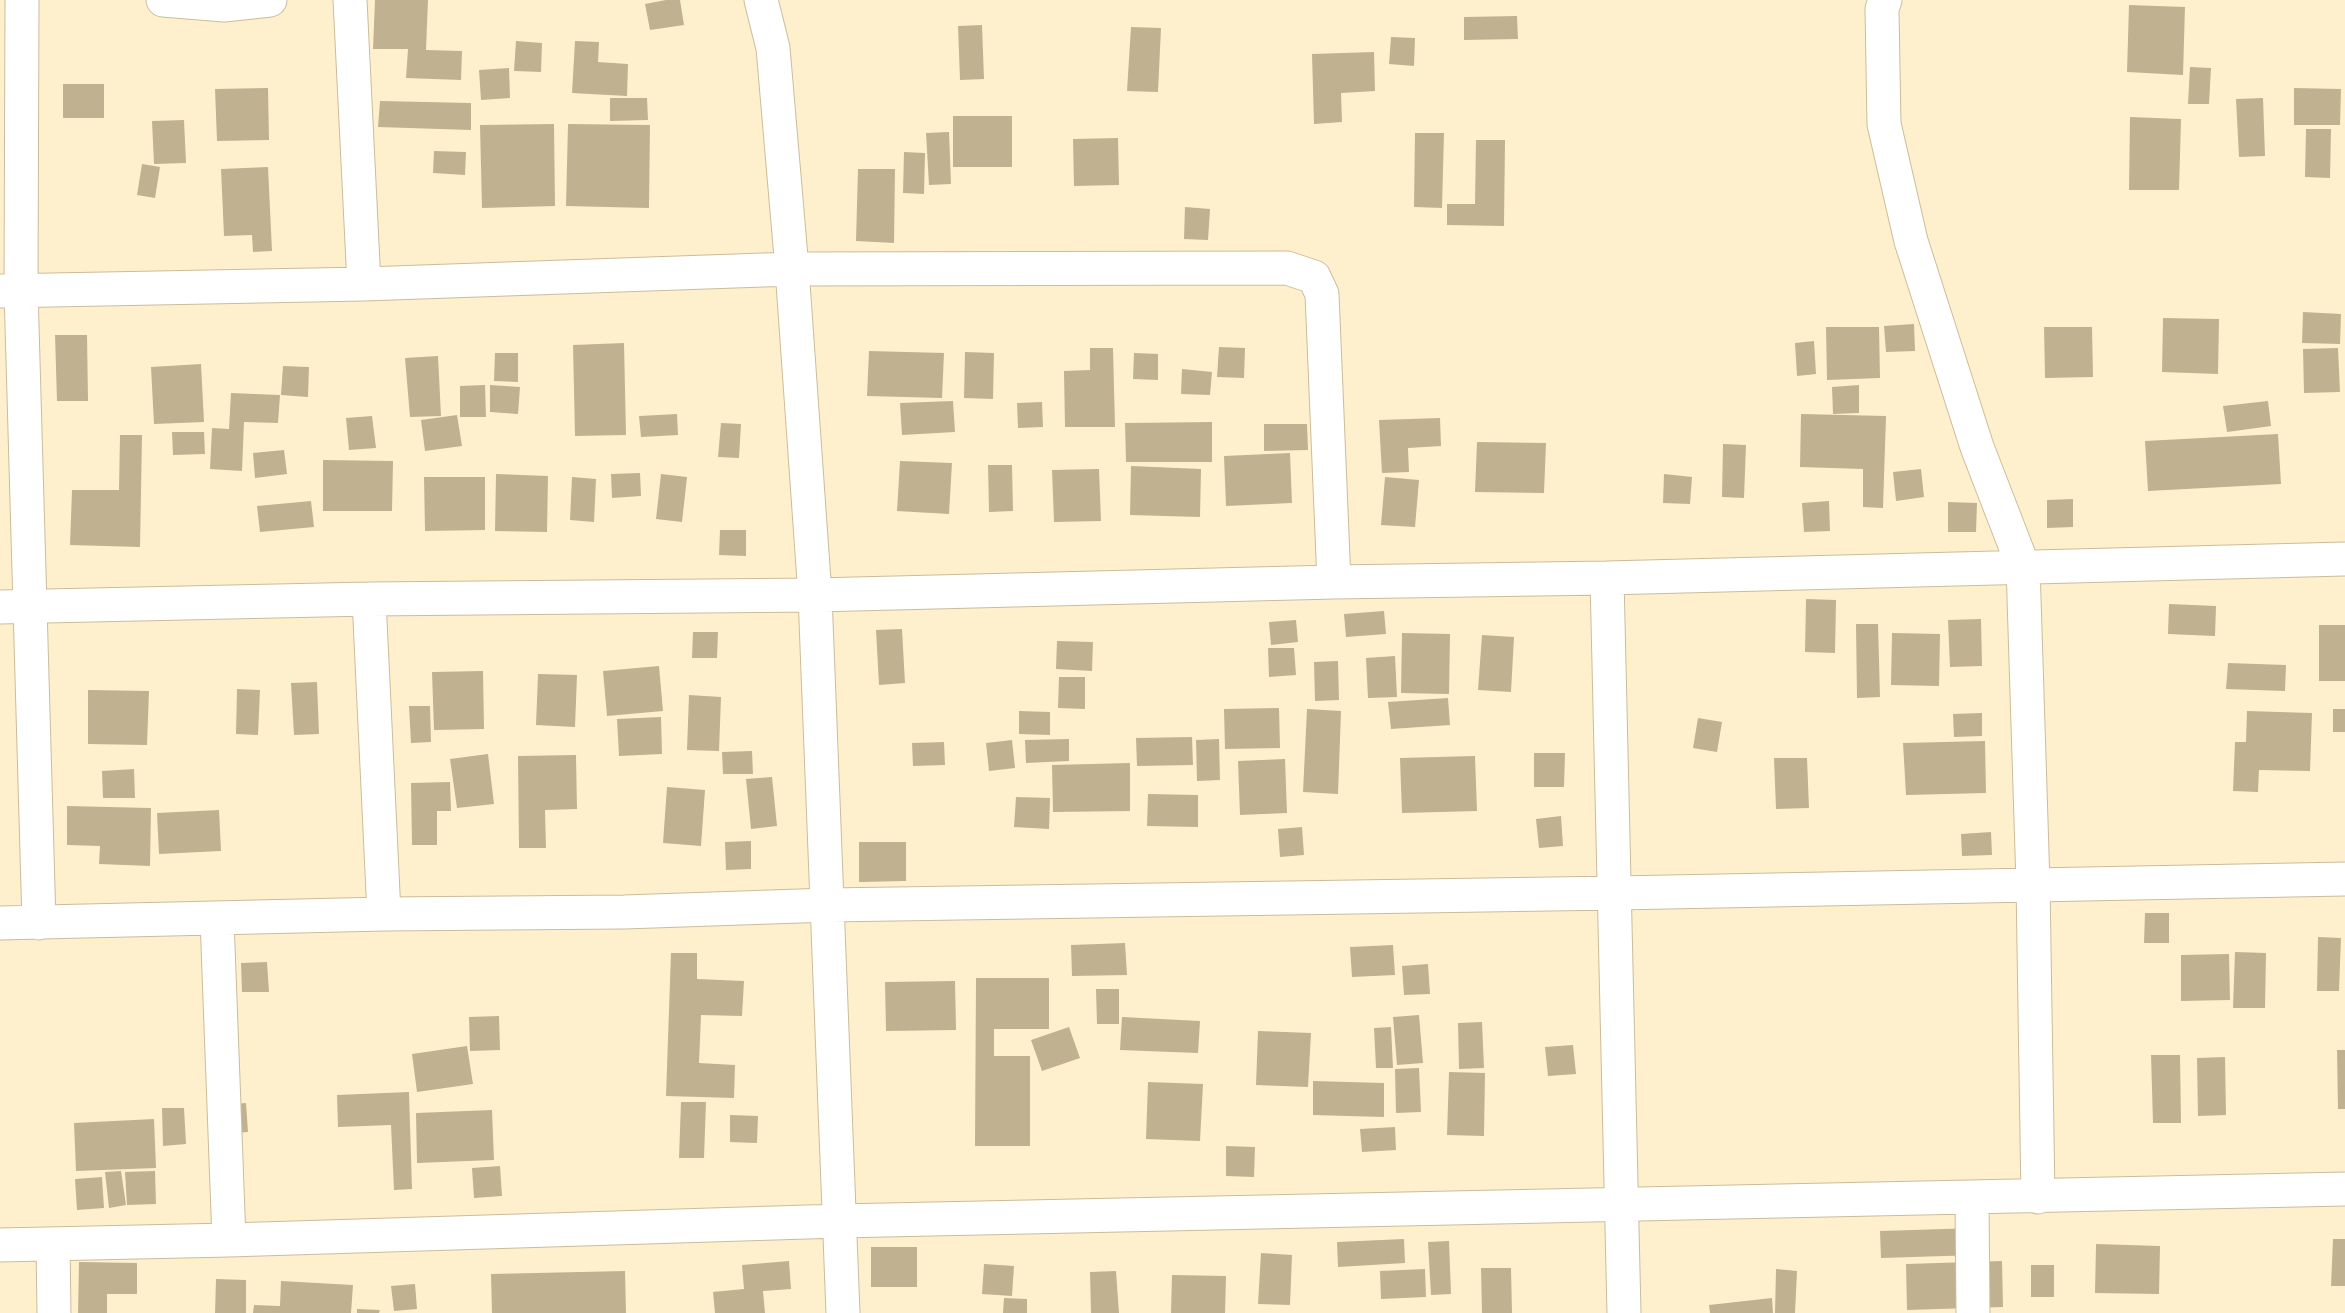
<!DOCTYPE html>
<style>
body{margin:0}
canvas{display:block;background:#fff0cd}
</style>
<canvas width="2345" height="1313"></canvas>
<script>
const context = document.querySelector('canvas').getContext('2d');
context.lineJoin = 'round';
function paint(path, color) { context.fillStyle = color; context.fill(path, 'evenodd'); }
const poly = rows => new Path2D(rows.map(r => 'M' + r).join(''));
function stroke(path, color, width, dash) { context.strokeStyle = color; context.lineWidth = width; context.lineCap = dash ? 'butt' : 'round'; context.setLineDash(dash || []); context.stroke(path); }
const building = poly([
 [375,0,428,0,426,50,462,51,461,80,406,78,408,49,373,49],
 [666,0,680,0,684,25,650,30,645,4],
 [2129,5,2185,7,2183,75,2127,72],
 [1517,16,1518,39,1464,40,1464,17],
 [982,25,984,79,960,80,958,26],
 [1131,27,1161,28,1158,92,1127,91],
 [1391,37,1415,38,1414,66,1389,64],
 [516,41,542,43,541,72,514,71],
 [575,41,599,42,598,62,628,64,627,96,572,93],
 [1374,52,1375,91,1341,93,1342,122,1314,124,1312,54],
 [2190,67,2211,68,2209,104,2188,104],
 [509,68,510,98,481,100,479,70],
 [63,84,104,84,104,118,63,118],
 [268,88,269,140,217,141,215,89],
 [2294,88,2341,89,2340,125,2294,125],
 [610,98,647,98,648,120,610,121],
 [2263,98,2265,156,2239,157,2236,99],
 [380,101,471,103,471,130,378,127],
 [953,116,1012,116,1012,167,953,167],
 [2130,117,2181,119,2179,190,2129,190],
 [184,120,186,163,154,164,152,121],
 [554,124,555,206,482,208,480,125],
 [568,124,650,125,649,208,566,206],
 [2306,129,2331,129,2330,178,2305,177],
 [949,132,951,184,929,185,926,133],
 [1415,133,1444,133,1442,208,1414,207],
 [1118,138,1119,185,1074,186,1073,139],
 [1476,140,1505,140,1504,226,1447,225,1447,204,1475,204],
 [434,151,466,152,465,175,433,173],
 [904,152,925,153,924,194,903,193],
 [142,164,160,167,155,198,137,195],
 [268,167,272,251,253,252,252,235,224,236,221,169],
 [858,169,895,169,894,243,856,241],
 [1185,207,1210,209,1208,240,1184,239],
 [2303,312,2341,314,2340,344,2302,343],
 [2163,318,2219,319,2218,374,2162,372],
 [1914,324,1915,351,1886,352,1884,326],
 [1826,327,1879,327,1880,378,1827,380],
 [2044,327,2092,327,2093,377,2045,378],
 [55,335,87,335,88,401,57,401],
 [1814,341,1816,374,1797,376,1795,343],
 [624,343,626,435,575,436,573,345],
 [1219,347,1245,348,1244,378,1217,377],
 [1090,348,1113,348,1115,427,1065,427,1064,371,1090,370],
 [2338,348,2340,392,2304,393,2303,349],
 [869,351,944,353,942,398,867,396],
 [965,352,994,353,993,399,964,398],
 [495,353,518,353,518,382,494,381],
 [1134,353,1158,354,1158,380,1133,379],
 [438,356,441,416,410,417,405,358],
 [201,364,204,422,154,424,151,367],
 [283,366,309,367,308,397,281,395],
 [1182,369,1212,372,1210,395,1181,394],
 [485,385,486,417,460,417,460,386],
 [490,385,520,387,518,414,490,412],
 [1859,385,1859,413,1833,414,1832,387],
 [231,393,280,395,278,423,244,422,242,471,210,469,212,428,229,429],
 [953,401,955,432,902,435,900,403],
 [2268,401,2271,426,2227,432,2223,406],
 [1042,402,1043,427,1018,428,1017,403],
 [677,414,678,435,641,437,639,416],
 [1801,414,1886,416,1883,508,1863,507,1863,469,1800,467],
 [457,415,462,446,425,451,421,420],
 [372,416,376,448,349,450,346,418],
 [1440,418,1441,446,1408,448,1409,472,1382,473,1379,420],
 [1212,422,1212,462,1126,462,1125,423],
 [721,423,741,424,739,458,718,457],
 [1264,424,1307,424,1308,450,1264,451],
 [172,432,204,432,205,454,173,455],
 [2278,434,2281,484,2148,491,2145,441],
 [120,435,142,435,140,547,70,545,72,490,119,490],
 [1477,442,1546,443,1544,493,1475,492],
 [1723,444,1746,445,1744,498,1722,497],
 [284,450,287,474,255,478,253,453],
 [1290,453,1292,503,1226,506,1224,456],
 [323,460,393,461,392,511,323,511],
 [900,461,952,463,949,514,897,511],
 [988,465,1012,465,1013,511,989,512],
 [1131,466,1201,469,1200,517,1130,515],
 [1099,469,1101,521,1054,522,1052,470],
 [1921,469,1924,497,1896,501,1893,472],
 [640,473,641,496,612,498,611,474],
 [496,474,548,476,547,532,495,531],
 [661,474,687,477,682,522,656,519],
 [1664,474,1692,477,1690,504,1663,503],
 [424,477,485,477,485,530,425,531],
 [572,477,596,479,594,522,570,520],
 [1385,477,1419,480,1415,527,1381,525],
 [2073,499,2073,527,2047,528,2047,500],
 [311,501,314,527,260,532,257,506],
 [1829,501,1830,531,1804,532,1802,503],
 [1948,502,1977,503,1976,532,1948,532],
 [720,530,746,530,746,556,719,555],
 [1806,599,1836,600,1835,653,1805,652],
 [2169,604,2216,606,2215,636,2168,634],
 [1384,611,1386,634,1346,637,1344,614],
 [1981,619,1982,666,1950,667,1948,620],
 [1296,620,1298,642,1271,645,1269,622],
 [1856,624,1878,624,1880,697,1857,698],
 [2319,625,2345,625,2345,681,2319,681],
 [902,629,905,683,879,685,876,630],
 [693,632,718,632,717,658,692,658],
 [1402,633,1450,634,1449,694,1401,693],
 [1892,633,1940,634,1939,686,1891,685],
 [1482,635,1514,637,1511,692,1478,690],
 [1057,641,1093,642,1092,671,1056,669],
 [1268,648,1294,648,1296,675,1269,677],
 [1395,656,1397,697,1368,698,1366,658],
 [1338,661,1339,700,1315,701,1314,662],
 [2228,663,2286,665,2285,691,2226,689],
 [659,666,663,711,607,716,603,671],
 [483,671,484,729,434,730,432,672],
 [538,674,577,675,575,727,536,725],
 [1059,677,1085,677,1085,709,1058,708],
 [317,682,319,734,294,735,291,683],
 [237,689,260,690,258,735,236,734],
 [88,690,149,691,147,745,88,744],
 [689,695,721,697,719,751,687,750],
 [1448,698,1450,725,1391,729,1388,702],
 [409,706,430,706,431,742,411,743],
 [1279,708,1280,748,1225,749,1224,709],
 [1307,709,1341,711,1338,794,1303,792],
 [2333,709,2345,709,2345,732,2333,732],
 [1019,711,1050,712,1050,735,1019,734],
 [2247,711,2312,713,2310,771,2259,770,2258,792,2233,791,2235,742,2246,742],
 [1982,713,1982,736,1954,737,1953,714],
 [661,717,662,754,619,756,617,719],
 [1698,718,1722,722,1717,752,1693,748],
 [1192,737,1193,765,1137,766,1136,738],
 [1069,739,1069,761,1026,763,1025,740],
 [1219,739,1220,780,1197,781,1196,740],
 [1012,740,1015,768,989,771,986,743],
 [1985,741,1986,793,1906,795,1903,743],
 [944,742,945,765,913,766,912,743],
 [752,751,753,774,723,774,722,752],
 [1534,753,1565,753,1564,787,1534,787],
 [488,754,494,804,457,808,450,759],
 [576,755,577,809,545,810,546,848,519,848,518,756],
 [1475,756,1477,811,1402,813,1400,758],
 [1774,758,1807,758,1809,808,1776,809],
 [1285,759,1287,813,1240,815,1238,761],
 [1130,763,1130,811,1053,812,1052,765],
 [134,769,135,798,103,798,102,771],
 [772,777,777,826,751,829,746,779],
 [450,782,451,811,437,811,437,845,412,845,411,783],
 [667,787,705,790,701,846,663,843],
 [1148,794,1198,795,1198,827,1147,826],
 [1016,797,1050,798,1049,829,1014,827],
 [67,806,151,808,150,866,99,864,100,846,67,845],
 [219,810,221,851,159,854,157,813],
 [1561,816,1563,846,1539,848,1536,819],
 [1302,827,1304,855,1280,857,1278,829],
 [1991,832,1992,855,1962,856,1961,834],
 [751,841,751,869,726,870,725,842],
 [859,842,906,842,906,881,859,882],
 [2145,913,2169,913,2169,943,2144,943],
 [2318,937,2341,938,2339,991,2317,991],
 [1125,943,1127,975,1072,976,1071,945],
 [1393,945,1395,975,1352,977,1350,947],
 [2235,952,2266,953,2265,1008,2233,1008],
 [671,953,697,953,697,979,744,981,742,1016,701,1015,699,1063,735,1065,734,1098,666,1096],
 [2229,954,2230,1000,2181,1001,2181,955],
 [267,962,269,992,242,992,241,963],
 [1428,964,1430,994,1404,995,1402,966],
 [976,978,1049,978,1049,1029,994,1029,994,1056,1030,1056,1030,1146,975,1146],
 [955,981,956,1030,886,1031,885,982],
 [1096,989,1119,989,1119,1024,1097,1024],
 [1419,1015,1423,1063,1397,1065,1393,1017],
 [499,1016,500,1050,470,1051,469,1017],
 [1122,1017,1200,1021,1198,1053,1120,1050],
 [1482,1022,1484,1068,1459,1069,1458,1023],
 [1069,1027,1080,1058,1042,1071,1031,1040],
 [1391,1027,1393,1068,1376,1068,1374,1028],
 [1258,1031,1311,1033,1308,1087,1256,1085],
 [1573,1045,1576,1074,1548,1076,1545,1047],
 [467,1046,473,1084,417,1092,412,1054],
 [2337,1050,2345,1050,2345,1109,2338,1109],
 [2151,1055,2180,1055,2181,1123,2153,1123],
 [2225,1057,2226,1115,2198,1116,2197,1058],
 [1419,1068,1421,1112,1396,1113,1395,1069],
 [1449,1072,1485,1073,1484,1136,1447,1135],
 [1313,1081,1384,1083,1384,1117,1313,1115],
 [1148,1082,1203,1084,1200,1141,1146,1139],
 [409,1092,412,1189,394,1190,391,1125,338,1127,337,1095],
 [681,1102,706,1102,704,1158,679,1158],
 [246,1103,248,1132,223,1134,222,1105],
 [162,1108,184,1108,186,1144,163,1146],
 [492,1110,494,1160,417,1163,416,1113],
 [730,1115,758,1116,757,1143,730,1142],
 [154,1119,156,1168,76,1171,74,1123],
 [1395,1127,1396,1150,1362,1152,1360,1129],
 [1226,1146,1255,1147,1254,1177,1226,1176],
 [500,1166,502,1196,474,1198,472,1168],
 [121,1171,126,1205,109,1208,105,1172],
 [155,1171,156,1204,127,1205,125,1172],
 [102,1177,104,1208,77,1210,75,1179],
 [1976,1228,1977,1255,1881,1258,1880,1231],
 [1404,1239,1405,1263,1338,1267,1337,1242],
 [2333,1239,2345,1239,2345,1286,2331,1286],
 [1449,1241,1451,1294,1431,1295,1428,1242],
 [2096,1244,2160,1246,2159,1294,2095,1293],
 [871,1247,917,1247,917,1287,871,1287],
 [1261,1253,1292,1255,1290,1305,1258,1304],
 [789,1261,791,1289,763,1291,765,1313,715,1313,713,1292,744,1289,742,1265],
 [2002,1261,2003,1307,1907,1310,1906,1264],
 [79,1262,137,1263,137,1294,107,1294,107,1313,78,1313],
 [984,1264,1014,1266,1012,1296,982,1294],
 [2031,1265,2054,1265,2054,1297,2031,1297],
 [1481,1268,1511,1268,1512,1313,1482,1313],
 [1425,1269,1426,1297,1381,1299,1380,1271],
 [1776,1269,1797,1271,1795,1313,1775,1313],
 [625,1271,626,1313,492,1313,491,1274],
 [1116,1271,1119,1313,1091,1313,1090,1272],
 [1172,1275,1226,1276,1225,1313,1171,1313],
 [216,1279,246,1280,246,1313,215,1313],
 [281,1281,353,1285,351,1313,253,1313,254,1305,280,1306],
 [415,1284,417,1309,394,1311,391,1286],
 [1004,1298,1027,1299,1027,1313,1003,1313],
 [1772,1298,1773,1313,1710,1313,1709,1305],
 [357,1309,380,1310,379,1313,357,1313]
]);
const minor = poly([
 [22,0,21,290,39,923],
 [163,0,224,5,270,0],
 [350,0,364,284],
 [761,0,773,48,792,269,815,595,843,1313],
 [1885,0,1882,9,1884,124,1911,241,1977,447,2023,566,2033,884,2038,1197],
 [0,291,364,284,792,269,1287,268,1314,277,1322,294,1334,582],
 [1607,578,1624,1313],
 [369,599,384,914],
 [0,607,369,599,815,595,1334,582,1607,578,2345,559],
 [217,919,229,1240],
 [0,923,384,914,624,912,829,905,1616,893,2345,879],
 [1972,1198,1973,1313],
 [53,1244,54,1313],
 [0,1245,229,1240,839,1221,2345,1189]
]);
paint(building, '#c0b190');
stroke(minor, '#cbbc9b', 35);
stroke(minor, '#fff', 33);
</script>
